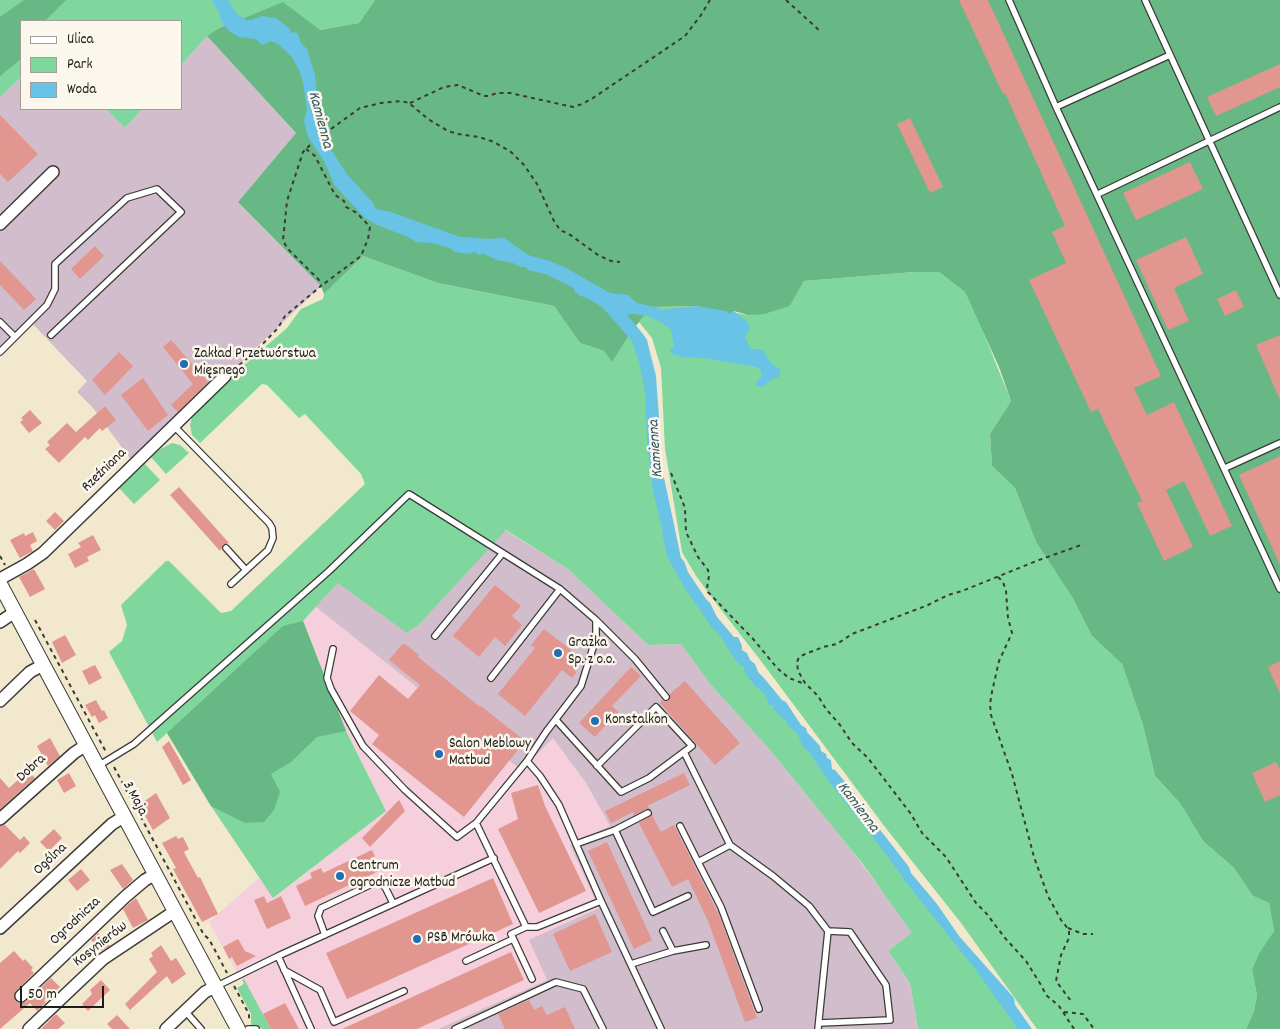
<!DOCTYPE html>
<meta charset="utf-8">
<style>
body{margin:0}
#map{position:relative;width:1280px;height:1029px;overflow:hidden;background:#f2e8ce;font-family:Dekko,sans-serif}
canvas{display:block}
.legend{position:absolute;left:20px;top:20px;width:162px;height:90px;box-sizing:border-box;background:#fbf7ec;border:1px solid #a29f99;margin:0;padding:6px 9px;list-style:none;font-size:15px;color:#1c1c1c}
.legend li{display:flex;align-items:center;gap:10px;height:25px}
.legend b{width:25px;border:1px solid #a29f99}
.scale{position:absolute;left:20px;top:986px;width:84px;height:22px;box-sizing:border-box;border:2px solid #1c1c1c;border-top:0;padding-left:6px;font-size:15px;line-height:18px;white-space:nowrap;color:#1c1c1c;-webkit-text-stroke:4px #fbf7ec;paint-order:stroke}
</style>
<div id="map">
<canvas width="1280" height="1029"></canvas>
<ul class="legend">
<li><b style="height:6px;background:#fff"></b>Ulica</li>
<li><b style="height:14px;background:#7fd79d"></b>Park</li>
<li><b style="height:14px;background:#68c3e6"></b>Woda</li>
</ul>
<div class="scale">50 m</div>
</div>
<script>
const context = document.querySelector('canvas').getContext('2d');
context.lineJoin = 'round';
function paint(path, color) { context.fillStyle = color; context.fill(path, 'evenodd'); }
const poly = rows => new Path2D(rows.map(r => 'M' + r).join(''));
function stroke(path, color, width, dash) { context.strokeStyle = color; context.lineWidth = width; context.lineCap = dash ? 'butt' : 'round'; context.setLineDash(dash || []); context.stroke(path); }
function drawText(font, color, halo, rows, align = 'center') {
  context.font = font + ' Dekko,sans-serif'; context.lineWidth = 5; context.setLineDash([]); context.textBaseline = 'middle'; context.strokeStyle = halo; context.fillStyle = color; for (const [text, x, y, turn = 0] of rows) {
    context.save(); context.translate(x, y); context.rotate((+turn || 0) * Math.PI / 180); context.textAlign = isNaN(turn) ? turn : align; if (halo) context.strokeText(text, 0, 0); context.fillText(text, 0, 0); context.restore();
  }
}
const built = poly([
 [316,607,521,770,553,737,586,783,610,826,570,845,599,908,547,980,438,1029,271,1029,246,983,236,971,209,922,259,878,274,898,386,811,346,731,303,621]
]);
const industrial = poly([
 [207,36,296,133,238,202,321,286,134,464,93,408,77,392,87,381,28,319,0,346,0,97,21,77,21,109,106,109,125,128,142,109,181,109,181,65],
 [505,530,568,569,648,645,681,644,711,685,770,750,853,852,913,933,888,951,910,983,918,1029,438,1029,547,980,529,940,599,908,570,845,610,826,586,783,553,738,521,770,316,607,338,583,416,628]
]);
const green = poly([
 [0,0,375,0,359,23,320,30,207,36,181,65,181,21,21,21,21,77,0,97],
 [106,109,142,109,125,128],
 [363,256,438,283,554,306,580,343,604,351,612,361,631,332,642,352,679,570,1022,1029,918,1029,910,983,888,951,912,933,862,863,770,750,711,685,681,644,648,645,568,569,506,530,416,628,414,627,407,633,338,583,303,621,346,731,386,811,273,898,211,806,167,733,157,742,109,652,122,641,127,625,121,605,166,561,169,561,221,613,231,611,365,484,361,474,305,414,299,418,267,385,262,384,200,443,192,435,190,425,193,414,226,381,287,328,301,309,323,299,324,294],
 [914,272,939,272,965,292,982,329,1011,401,990,434,992,466,1015,488,1036,542,1072,597,1092,636,1122,664,1143,725,1155,776,1180,803,1203,841,1234,868,1253,896,1269,903,1274,931,1252,970,1257,995,1254,1011,1246,1029,1037,1029,961,923,885,827,761,661,719,607,696,576,682,552,665,449,661,368,652,338,639,322,650,307,697,306,748,315,790,306,804,281],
 [172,443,180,445,189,453,166,474,151,457,159,450],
 [145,464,160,480,134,504,119,488],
 [244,979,271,1029,263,1029,251,1025,251,1014,237,988,244,984,242,980]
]);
const forest = poly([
 [24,0,66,0,45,21,21,21,21,59,0,76,0,17],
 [375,0,1280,0,1280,1029,1246,1029,1254,1011,1257,995,1252,970,1259,954,1274,931,1269,903,1253,896,1234,868,1203,841,1180,803,1155,776,1143,725,1122,664,1092,636,1072,597,1036,542,1015,488,992,466,990,434,1011,401,999,367,965,292,939,272,914,272,804,281,790,306,764,314,748,315,734,311,730,314,697,306,651,307,631,332,612,362,604,351,580,343,554,306,438,283,363,256,324,294,321,286,238,202,296,133,207,36,218,29,283,2,320,30,359,23],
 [303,621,346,731,317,737,291,762,271,774,280,792,274,810,264,822,245,823,211,806,167,733,283,626]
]);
const water = poly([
 [212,0,228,0,238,15,240,15,246,20,252,20,262,16,276,18,289,28,292,33,296,32,298,34,301,43,307,49,315,75,318,104,326,127,330,148,347,174,373,203,376,209,391,212,460,237,490,239,504,238,528,255,550,261,568,269,610,293,629,295,631,298,637,303,659,308,661,310,697,306,726,311,730,314,734,311,749,324,750,327,745,337,749,346,751,349,762,349,771,363,781,370,778,378,774,378,762,387,756,386,756,382,762,377,762,375,760,369,756,367,704,358,684,357,671,354,670,349,674,347,671,330,662,323,648,316,633,314,627,315,643,334,647,340,656,376,663,473,681,558,684,561,688,572,706,599,710,603,717,617,734,637,738,637,742,646,742,650,747,653,750,660,755,664,758,672,764,678,782,700,786,702,801,725,806,728,807,732,820,746,821,751,826,754,827,758,831,760,832,769,835,770,857,796,863,808,873,818,881,831,909,867,911,873,937,904,959,936,1014,998,1015,1005,1032,1029,1018,1029,976,970,905,881,889,858,831,784,809,752,803,747,797,733,787,725,787,722,774,710,773,706,768,704,767,702,768,699,765,697,765,694,754,685,745,673,744,667,737,662,718,633,713,629,684,587,667,556,662,532,662,529,653,491,647,440,645,391,639,362,632,341,602,307,585,297,580,296,574,291,574,288,545,274,528,270,526,267,521,267,513,263,497,260,484,254,478,255,475,252,469,254,454,252,450,248,431,243,416,242,408,237,377,225,365,218,335,186,324,161,308,137,304,121,307,109,303,83,300,72,292,57,279,45,271,41,262,45,256,39,239,37,229,31,221,21,220,15]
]);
const building = poly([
 [959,0,988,0,1161,376,1134,388,1147,415,1174,402,1232,526,1210,536,1184,481,1166,490,1193,547,1164,561,1137,503,1142,501,1098,409,1091,412,1029,280,1066,263,1052,232,1065,226,1005,93,1003,94],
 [1280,64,1280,87,1216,116,1207,97],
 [0,115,38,154,8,182,0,174],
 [910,118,943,187,930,193,897,124],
 [1190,162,1203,189,1136,220,1123,193],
 [1186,237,1203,274,1174,288,1189,321,1168,330,1136,260],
 [95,246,104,256,80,279,71,269],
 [0,261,36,299,24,310,0,285],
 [1236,290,1244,307,1225,316,1217,299],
 [1280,335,1280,400,1256,345],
 [171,340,208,382,178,412,171,405,193,384,163,347],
 [119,352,133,366,105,395,92,380],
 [143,378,168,415,148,431,121,395],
 [105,406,116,420,102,431,100,428,88,440,85,437,59,463,45,449,50,445,47,442,67,423,76,432],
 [30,410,42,423,29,433,20,422,23,420,21,418],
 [1280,456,1280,565,1239,475],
 [179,487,229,543,223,545,220,551,170,495],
 [55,512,64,521,55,530,46,521],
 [33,532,37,541,30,545,33,551,20,558,10,540,24,533,25,536],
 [93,535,101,550,87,557,89,561,75,568,68,554,81,547,78,543],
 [34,569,45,589,30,597,19,577],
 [495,585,521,606,512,616,522,625,505,646,495,637,479,657,453,636],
 [544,629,581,658,574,667,576,673,572,678,562,670,525,716,498,694,535,648,531,645],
 [65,635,76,655,62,663,52,642],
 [403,643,404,645,405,644,419,655,418,657,480,707,481,706,525,741,464,817,372,744,379,735,350,711,379,675,408,699,420,685,389,660],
 [1280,661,1280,694,1268,667],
 [95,665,102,678,89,685,82,671],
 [631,667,641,676,612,706,618,712,595,737,579,723],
 [685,681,740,743,715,765,660,703,662,700,666,702,669,700,670,694],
 [96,700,102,711,104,710,108,718,99,723,95,715,92,717,85,705],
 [50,738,60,756,48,766,37,746],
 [169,741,191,780,183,785,162,747],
 [1276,762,1280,770,1280,795,1265,802,1252,773],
 [28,771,35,778,0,809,0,778,9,788],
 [69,773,76,786,64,793,57,780],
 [684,773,690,785,647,806,649,808,634,815,633,812,611,823,605,811],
 [538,785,545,806,586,891,539,913,498,829,518,819,511,793],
 [156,793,170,818,153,830,139,805],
 [399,800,405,811,370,847,362,838],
 [652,815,661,832,674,825,719,915,757,1018,745,1022,708,921,688,879,672,887,639,823],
 [5,825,20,840,24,836,30,843,20,853,18,851,0,869,0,826],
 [54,829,62,838,49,851,40,842],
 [176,836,178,839,183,837,189,849,184,852,186,856,198,878,200,877,218,914,202,922,173,869,176,868,162,843],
 [607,842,652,940,634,949,588,851],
 [372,850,381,870,305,906,296,886,312,878,310,873,321,868,323,873],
 [122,864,133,880,123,889,110,870],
 [81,869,90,880,77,891,68,880],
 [493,878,513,924,347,999,326,953],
 [264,896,267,903,281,896,291,918,267,929,254,900],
 [136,898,148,920,133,928,123,909],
 [595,914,612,952,570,971,553,934],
 [98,933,110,946,101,951,91,940],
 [238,939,245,951,256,956,237,966,232,957,229,959,223,947],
 [161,945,171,961,176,958,186,974,172,984,167,976,130,1010,125,1004,157,972,149,959,153,956,151,953],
 [14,951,23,961,25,959,33,968,31,970,34,973,16,991,14,997,16,1001,19,1003,26,1002,51,978,60,987,44,1000,46,1002,37,1011,30,1003,0,1029,0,963],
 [511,952,524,980,417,1029,342,1029],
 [101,980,110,990,88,1011,82,1004,92,994,90,990],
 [529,1000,534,1010,542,1006,547,1015,565,1007,575,1029,505,1029,498,1014],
 [285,1003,299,1029,271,1029,263,1014],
 [56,1014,65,1023,58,1029,41,1029],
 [117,1015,130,1029,112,1029,107,1024]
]);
const path = poly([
 [786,0,820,31],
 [410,103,444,87,458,85,484,96,489,96,497,93,510,93,573,107,582,104,593,98,685,36,701,15,710,0],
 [331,129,360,108,381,103,401,101,409,103,428,119,448,131,458,134,479,137,494,142,511,152,524,165,537,184,554,221,560,230,569,234,598,255,611,261,620,262],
 [306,149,315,156,335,195,344,201,346,207,357,213,370,227,368,239,361,256,321,286],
 [233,370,255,352,278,328,285,316,321,286,320,281,287,248,283,240,287,201,303,152,310,145],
 [671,473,685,508,686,532,698,557,708,570,709,576,707,588,708,592,754,640,777,668,789,678,805,684],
 [0,556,5,565],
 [998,577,1003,582,1006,591,1008,618,1012,633,999,661,992,692,990,704,991,715,1012,774,1034,857,1048,896,1061,920,1069,930,1069,938,1061,955,1056,981,1071,1001],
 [35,620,106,752],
 [114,767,204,935,209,939,227,973],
 [1068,928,1083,934,1093,934],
 [234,986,249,1014,249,1020],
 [1064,1012,1083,1014,1094,1029],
 [1074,1029,1059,1006,1046,995,1041,985,1026,961,1005,938,986,913,976,903,946,857,922,833,911,814,868,758,852,743,840,725,826,709,818,696,805,683,798,671,797,662,799,657,803,655,823,647,837,644,852,634,928,605,948,595,962,591,1039,560,1084,544]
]);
const service = poly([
 [1009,0,1056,107,1280,589],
 [1145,0,1280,295],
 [1056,107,1170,55],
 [1098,194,1280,107],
 [0,322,15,337],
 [0,352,47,305,55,289,55,264,127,198,157,189,181,212,51,335],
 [174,426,269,523,272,528,273,538,268,550,231,584],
 [1225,468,1280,443],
 [226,548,245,569],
 [596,620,635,659,666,697],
 [435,636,502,554],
 [333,649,327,678,331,689,363,746,405,790,457,837,476,823],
 [491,678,560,589],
 [556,720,621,792,649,778,692,746,656,707,597,766],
 [98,766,134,744,329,571,409,494,560,589,596,620,596,638,581,686,546,732,527,761],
 [680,826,698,862,730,845,684,752],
 [615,830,648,813],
 [576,844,615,830,653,912,688,896],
 [730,845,773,876,809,906,828,931,818,1029],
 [698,862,721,907,759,1009],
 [601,901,537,927,526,927,476,823,527,761,540,776,559,805,601,901,661,1029],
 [526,927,511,934,532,979],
 [325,935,318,916,321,908,374,883,378,882,385,887,393,903],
 [673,951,706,945],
 [278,956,311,1029],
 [466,961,513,939],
 [631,964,673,951,663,931],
 [284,970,320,990,334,1022,404,991],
 [217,986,278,956,494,858],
 [185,1011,201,1029],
 [819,1023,890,1020,886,985,850,932,828,931],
 [248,1029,256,1029],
 [455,1029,556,982,583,989,603,1029]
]);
const minor = poly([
 [0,224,53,172],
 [0,579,27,564,43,553,225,376],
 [0,622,15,612],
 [0,701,30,672,43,665],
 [0,819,74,753,86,745],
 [0,928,112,824,125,816],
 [21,996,125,897,145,880,156,874],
 [29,1029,103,959,175,911],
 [166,1029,205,992,215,987]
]);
const tertiary = poly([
 [0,584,238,1029]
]);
const markers = [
 [184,364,5,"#1f6fb2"],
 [558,653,5,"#1f6fb2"],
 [595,721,5,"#1f6fb2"],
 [439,754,5,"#1f6fb2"],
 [340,876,5,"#1f6fb2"],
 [417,939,5,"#1f6fb2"]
];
const poiNames = [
 ["Zakład Przetwórstwa",194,355],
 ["Mięsnego",194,372],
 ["Grażka",568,644],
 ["Sp. z o.o.",568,661],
 ["Konstalkon",605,721],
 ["Salon Meblowy",449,745],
 ["Matbud",449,762],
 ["Centrum",350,867],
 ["ogrodnicze Matbud",350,884],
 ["PSB Mrówka",427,939]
];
const streetNames = [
 ["Rzeźniana",105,471,-44],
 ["Dobra",32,769,-42],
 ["3 Maja",134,799,62],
 ["Ogólna",51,860,-43],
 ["Ogrodnicza",76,922,-43],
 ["Kosynierów",101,945,-38]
];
const waterNames = [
 ["Kamienna",319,120,75],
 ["Kamienna",657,449,-94],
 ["Kamienna",857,808,53]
];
paint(built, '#f5cfdc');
paint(industrial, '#d1bdcc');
paint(green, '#7fd79d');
paint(forest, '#67b884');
paint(water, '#68c3e6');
paint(building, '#e19690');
stroke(service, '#3c3b37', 8);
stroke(minor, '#3c3b37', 14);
stroke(tertiary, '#3c3b37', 16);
stroke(path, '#3c3b37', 2, [4, 4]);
stroke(service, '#fff', 5.5);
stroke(minor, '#fff', 11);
stroke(tertiary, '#fff', 14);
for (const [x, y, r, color] of markers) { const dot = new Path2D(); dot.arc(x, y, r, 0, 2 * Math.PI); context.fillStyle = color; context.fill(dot); stroke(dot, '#fbf7ec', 2); }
drawText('15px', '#1c1c1c', '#fbf7ec', poiNames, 'left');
drawText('15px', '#1c1c1c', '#fbf7ec', streetNames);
drawText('italic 16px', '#375663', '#fbf7ec', waterNames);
</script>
